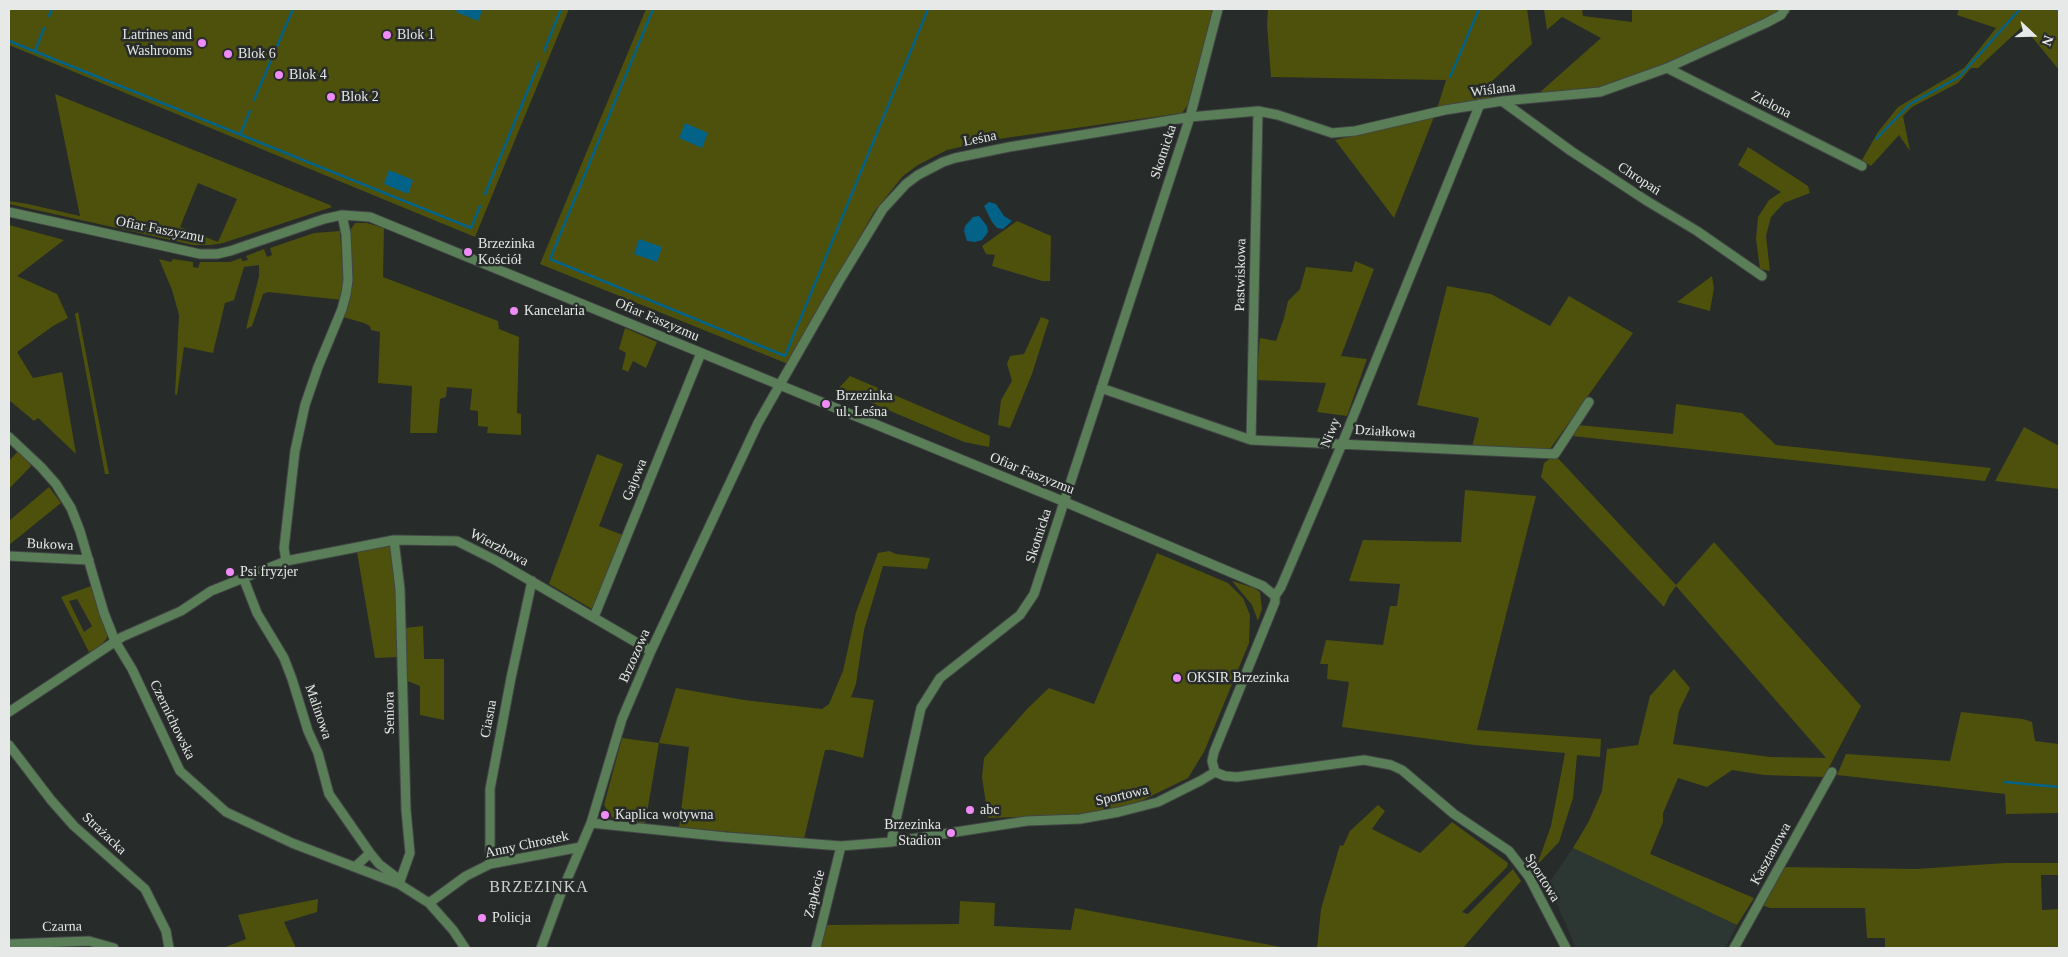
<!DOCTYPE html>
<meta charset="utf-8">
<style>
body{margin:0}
#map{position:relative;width:2068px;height:957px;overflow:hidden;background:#272b2a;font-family:Georgia,serif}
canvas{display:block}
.frame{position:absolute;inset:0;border:10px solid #e7e9e8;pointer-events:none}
.north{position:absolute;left:2008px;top:10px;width:50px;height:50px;-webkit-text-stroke:4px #272b2a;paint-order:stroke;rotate:111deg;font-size:14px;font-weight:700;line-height:20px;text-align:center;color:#e7e9e8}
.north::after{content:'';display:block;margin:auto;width:18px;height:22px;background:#e7e9e8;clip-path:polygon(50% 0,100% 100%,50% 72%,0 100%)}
</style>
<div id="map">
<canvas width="2068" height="957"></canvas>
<div class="frame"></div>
<div class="north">N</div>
</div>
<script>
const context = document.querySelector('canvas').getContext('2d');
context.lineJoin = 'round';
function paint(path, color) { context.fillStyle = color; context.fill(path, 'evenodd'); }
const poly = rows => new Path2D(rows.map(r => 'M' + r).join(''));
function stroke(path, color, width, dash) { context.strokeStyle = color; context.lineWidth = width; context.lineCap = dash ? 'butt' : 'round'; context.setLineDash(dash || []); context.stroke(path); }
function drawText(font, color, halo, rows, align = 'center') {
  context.font = font + ' Georgia,serif'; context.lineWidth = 5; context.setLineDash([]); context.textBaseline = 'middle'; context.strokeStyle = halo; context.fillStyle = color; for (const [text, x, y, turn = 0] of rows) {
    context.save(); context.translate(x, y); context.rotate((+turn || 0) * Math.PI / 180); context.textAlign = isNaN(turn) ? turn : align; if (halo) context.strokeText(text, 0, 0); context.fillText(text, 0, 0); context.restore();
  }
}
const built = poly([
 [1573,848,1737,925,1725,948,1576,948,1548,884]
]);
const green = poly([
 [9,9,569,9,475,237,9,45],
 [646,9,1213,9,1188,105,1182,113,991,140,947,150,918,165,903,176,874,212,788,364,540,264],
 [1268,9,1527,9,1532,44,1489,84,1491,99,1437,109,1446,80,1271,77,1267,25],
 [1544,9,1582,9,1583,16,1632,22,1632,9,1781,9,1778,13,1663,65,1599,87,1538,94,1601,38,1562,17,1547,30],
 [1959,9,2059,9,2059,70,2023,26,1978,68,1971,68,1958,83,1912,107,1903,116,1910,151,1899,135,1871,166,1862,160,1878,132,1898,107,1964,68,1996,28,1957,15],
 [55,94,330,205,332,207,223,243,211,245,193,245,9,204,9,201,28,204,80,216],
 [198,183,237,199,218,242,180,227],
 [1434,117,1394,218,1335,140],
 [1748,147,1808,186,1810,193,1784,203,1771,217,1766,236,1770,271,1760,269,1756,239,1758,217,1769,200,1781,192,1738,165],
 [1017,221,1051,236,1050,281,1042,281,992,266,995,255,986,254,982,246],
 [355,223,367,223,384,228,383,277,498,321,499,329,519,337,517,413,521,414,521,435,487,433,488,427,478,426,478,411,470,410,472,389,447,387,446,397,440,399,437,433,410,433,412,386,378,383,380,332,371,330,370,326,364,323,343,317,349,232],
 [9,225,64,240,17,276,57,294,68,318,53,326,17,352,33,378,62,372,76,454,38,418,34,421,9,400],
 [340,231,343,279,342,300,268,292,263,294,252,326,246,329,259,276,259,265,244,267,234,300,225,303,213,353,184,347,177,395,175,394,179,315,172,290,159,259,171,262,173,259,193,262,193,267,198,268,200,262,230,262,241,258,242,261,248,260,246,256,264,249,267,257,272,255,270,248,314,233],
 [1355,261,1374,269,1341,356,1367,359,1347,416,1317,412,1326,383,1256,380,1260,338,1276,341,1284,318,1288,301,1300,289,1306,267,1352,272],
 [1712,276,1714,288,1710,311,1677,302],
 [1447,286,1491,294,1550,326,1569,296,1633,333,1550,449,1542,450,1472,447,1479,418,1417,405],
 [78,312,109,474,105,474,75,314],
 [1041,317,1049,320,1032,374,1010,428,998,425,1001,400,1012,381,1007,364,1010,356,1024,354],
 [625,328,657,342,646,368,633,361,628,372,622,369,626,353,619,349],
 [850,376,990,436,989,447,964,442,838,389],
 [1676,404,1742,413,1776,445,1991,468,1985,481,1572,436,1578,425,1673,434],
 [2024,427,2059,446,2059,489,1995,481],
 [19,450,31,466,9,489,9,461],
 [597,454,623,464,599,526,623,535,592,609,549,584],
 [1555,455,1676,585,1714,542,1861,706,1824,777,1764,775,1732,770,1707,787,1678,778,1663,813,1663,822,1650,854,1754,898,1737,925,1573,848,1589,821,1602,791,1607,749,1638,745,1650,696,1674,669,1690,688,1679,711,1673,744,1770,757,1826,758,1676,586,1669,596,1664,607,1541,477,1544,463],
 [49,487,61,503,9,545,9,521],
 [1465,490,1536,496,1477,730,1601,739,1600,757,1577,755,1573,798,1559,842,1537,865,1551,826,1565,753,1474,745,1342,727,1349,682,1327,679,1328,664,1320,664,1326,640,1383,645,1390,606,1397,606,1400,584,1349,581,1363,540,1461,542],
 [387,544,391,549,397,587,399,657,375,658,357,552],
 [889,551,896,554,930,558,927,569,883,566,864,630,856,684,851,697,874,700,863,758,832,750,825,750,804,839,679,827,689,747,659,743,645,824,613,819,604,805,622,738,659,743,676,688,744,700,822,709,829,704,843,671,856,612,878,553],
 [1157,553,1228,583,1243,598,1250,615,1249,643,1204,752,1188,778,1135,804,1079,815,988,818,982,777,984,758,1027,709,1049,688,1094,704],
 [1232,581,1254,588,1260,592,1262,609,1258,621,1252,605],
 [91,586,107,631,107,638,100,647,89,652,61,597],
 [77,599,92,626,84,632,69,601],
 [423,626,424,659,444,659,444,720,420,715,420,686,405,680,405,628],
 [1961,712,2023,719,2032,722,2035,741,2059,744,2059,813,2006,814,2005,794,1837,775,1846,754,1950,761],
 [1378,805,1385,811,1372,829,1420,853,1452,822,1508,863,1507,867,1462,912,1468,914,1513,869,1521,881,1463,948,1317,948,1321,909,1340,845,1343,846,1350,831],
 [2005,863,2059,863,2059,875,2041,875,2042,910,2059,909,2059,948,1885,948,1885,938,1867,938,1865,908,1770,908,1762,905,1782,867,1916,869],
 [318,899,317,912,284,922,296,948,223,948,246,939,238,915],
 [960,901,995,903,994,926,1071,930,1075,908,1286,948,821,948,826,925,959,924]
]);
const water = poly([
 [457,9,483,9,478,21,456,12],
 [685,123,708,133,702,148,679,138],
 [389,170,413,180,408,194,384,184],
 [989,202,996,204,1004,216,1012,221,1003,229,997,228,992,222,984,206],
 [979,216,987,226,988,232,982,240,975,242,967,241,964,231,965,226,973,217],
 [639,239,662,247,657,262,634,254]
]);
const stream = poly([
 [653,9,550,259,785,356,928,9],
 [2055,9,2059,10],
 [49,16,52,9],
 [9,41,471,228,480,206],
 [35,51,44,28],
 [544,51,561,9],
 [1450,77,1479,9],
 [254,100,293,9],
 [240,135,250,111],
 [1876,139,1910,104,1959,77,2020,9],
 [485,194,539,63],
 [2005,782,2059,787]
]);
const minor = poly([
 [1667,68,1862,166],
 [1502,101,1571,151,1647,201,1697,231,1762,276],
 [9,212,200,254,217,254,230,251,324,219,342,215,370,217,1065,502,1263,586,1275,596],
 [1101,388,1251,440,1555,454,1589,402],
 [9,437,41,467,56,484,71,508,80,531,104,613,115,641,132,669,180,771,226,812,292,843,399,884,429,903,453,930,465,948],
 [1251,440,1258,111],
 [394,540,400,589,406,810,410,853,399,884],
 [9,556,89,560],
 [286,561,284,548,295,451,305,405,318,367,342,309,346,294,348,280,346,234,342,215],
 [243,577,257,613,284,658,292,679,308,731,318,753,329,794,370,853,355,867],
 [594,617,701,353],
 [9,712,122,637,181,611,211,591,286,561,394,540,457,541,495,560,651,651],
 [9,745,51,800,74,826,145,889,166,931,169,948],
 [1215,772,1212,761,1214,752,1275,602,1275,596,1281,587,1342,444,1480,104],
 [1215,772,1225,776,1237,777,1364,760,1391,765,1402,770,1454,814,1509,851,1529,877,1566,948],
 [591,823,726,837,841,846,891,842,1027,821,1080,819,1119,812,1158,802,1200,781,1215,772],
 [891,842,921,708,940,678,1020,615,1034,594,1190,117,1258,111,1278,115,1332,133,1355,131,1445,110,1502,101,1600,92,1667,68,1766,23,1781,15,1785,9],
 [370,853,379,864,396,877,399,883],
 [490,864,490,789,511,678,532,581],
 [429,903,466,876,490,864,581,847],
 [9,944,89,941,114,948],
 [541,948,560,896,591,823,622,719,651,651,758,423,838,283,883,209,906,184,918,175,943,162,955,158,1009,147,1190,117,1218,9],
 [816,948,841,846],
 [1734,948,1832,772]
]);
const markers = [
 [387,35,5,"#ef8bf7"],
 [202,43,5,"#ef8bf7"],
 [228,54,5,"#ef8bf7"],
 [279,75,5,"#ef8bf7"],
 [331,97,5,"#ef8bf7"],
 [468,252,5,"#ef8bf7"],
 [514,311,5,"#ef8bf7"],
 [826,404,5,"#ef8bf7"],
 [230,572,5,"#ef8bf7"],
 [1177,678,5,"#ef8bf7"],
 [970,810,5,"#ef8bf7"],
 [605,815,5,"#ef8bf7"],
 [951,833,5,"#ef8bf7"],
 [482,918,5,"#ef8bf7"]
];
const poiNames = [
 ["Latrines and",192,35,"right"],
 ["Washrooms",192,51,"right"],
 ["Blok 1",397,35],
 ["Blok 6",238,54],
 ["Blok 4",289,75],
 ["Blok 2",341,97],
 ["Brzezinka",478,244],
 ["Kościół",478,260],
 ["Kancelaria",524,311],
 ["Brzezinka",836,396],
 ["ul. Leśna",836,412],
 ["Psi fryzjer",240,572],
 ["OKSIR Brzezinka",1187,678],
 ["abc",980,810],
 ["Kaplica wotywna",615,815],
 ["Brzezinka",941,825,"right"],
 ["Stadion",941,841,"right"],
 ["Policja",492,918]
];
const streetNames = [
 ["Wiślana",1493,90,-7],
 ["Zielona",1771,105,27],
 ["Leśna",980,139,-11],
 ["Skotnicka",1164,152,-72],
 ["Chropań",1639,179,33],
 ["Ofiar Faszyzmu",160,230,11],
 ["Pastwiskowa",1241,275,-89],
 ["Ofiar Faszyzmu",657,320,23],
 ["Działkowa",1385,432,3],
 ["Niwy",1331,433,-68],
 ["Ofiar Faszyzmu",1032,474,22],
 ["Gajowa",635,480,-68],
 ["Skotnicka",1039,536,-72],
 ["Bukowa",50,545,3],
 ["Wierzbowa",499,548,28],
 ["Brzozowa",635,656,-66],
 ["Malinowa",318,712,71],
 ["Seniora",390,713,-91],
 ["Ciasna",489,719,-79],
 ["Czernichowska",172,720,64],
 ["Sportowa",1122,796,-13],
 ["Strażacka",104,834,43],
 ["Anny Chrostek",527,845,-12],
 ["Kasztanowa",1771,854,-61],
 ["Sportowa",1542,878,58],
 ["Zapłocie",815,894,-76],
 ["Czarna",62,927,-1]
];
const quarterNames = [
 ["BRZEZINKA",539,888]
];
paint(built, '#2c3733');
paint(green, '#4d510c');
paint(water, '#036287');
stroke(stream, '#036287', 2.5);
stroke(minor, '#424645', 11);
stroke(minor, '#5a7e58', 9);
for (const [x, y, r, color] of markers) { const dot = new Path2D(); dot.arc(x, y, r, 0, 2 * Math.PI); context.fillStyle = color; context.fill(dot); stroke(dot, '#272b2a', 2); }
drawText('14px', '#e7e9e8', '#272b2a', poiNames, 'left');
drawText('14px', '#e7e9e8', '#272b2a', streetNames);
context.letterSpacing = '1px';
drawText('16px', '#ccd1cf', '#272b2a', quarterNames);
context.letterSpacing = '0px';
</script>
